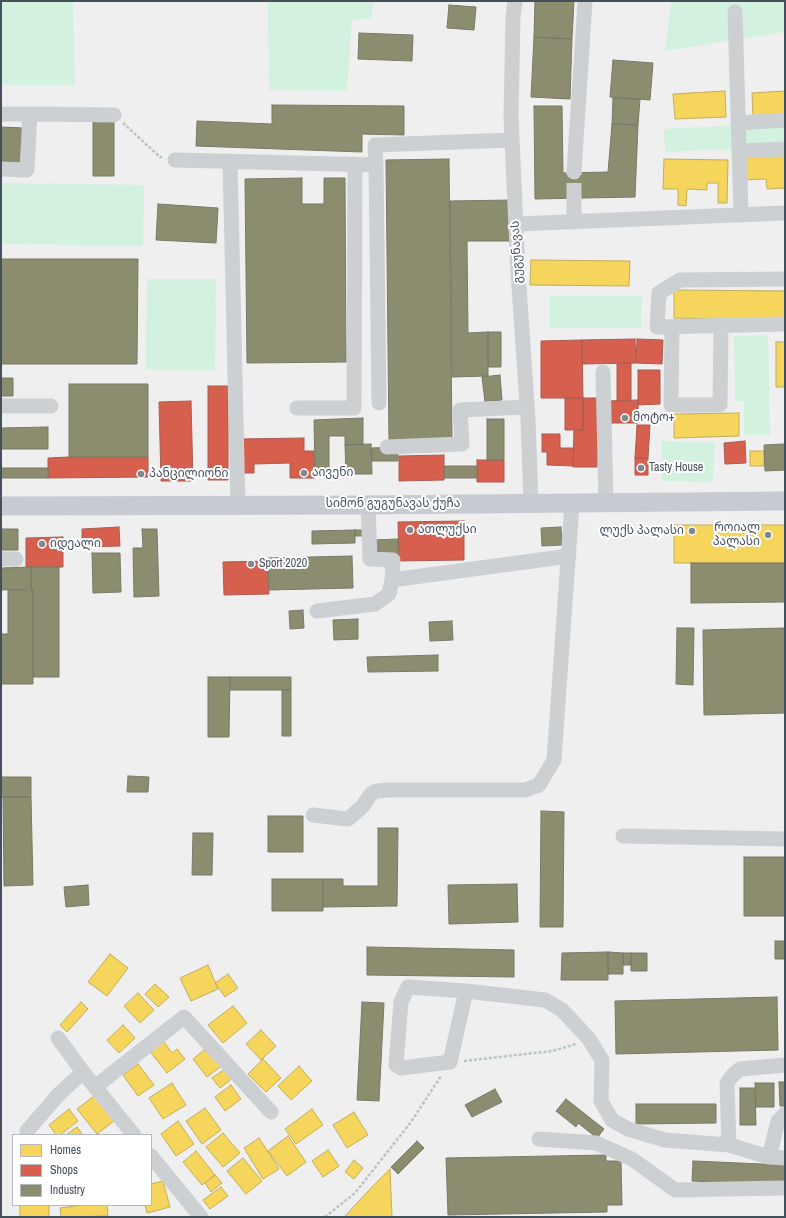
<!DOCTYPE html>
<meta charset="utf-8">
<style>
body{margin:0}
#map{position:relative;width:786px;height:1218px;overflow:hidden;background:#f0efef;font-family:"Archivo Narrow",sans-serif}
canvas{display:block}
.frame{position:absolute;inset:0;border:2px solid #45505d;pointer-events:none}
.legend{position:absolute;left:12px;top:1134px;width:140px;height:72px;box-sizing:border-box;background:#fff;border:1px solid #b5b9be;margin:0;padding:5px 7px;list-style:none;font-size:12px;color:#45505d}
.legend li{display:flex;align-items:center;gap:8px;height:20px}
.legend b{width:20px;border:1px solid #b5b9be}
</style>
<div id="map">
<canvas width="786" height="1218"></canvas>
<div class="frame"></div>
<ul class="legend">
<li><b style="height:11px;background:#f6d55c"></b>Homes</li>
<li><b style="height:11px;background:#d6604d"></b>Shops</li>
<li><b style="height:11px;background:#8c8c6e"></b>Industry</li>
</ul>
</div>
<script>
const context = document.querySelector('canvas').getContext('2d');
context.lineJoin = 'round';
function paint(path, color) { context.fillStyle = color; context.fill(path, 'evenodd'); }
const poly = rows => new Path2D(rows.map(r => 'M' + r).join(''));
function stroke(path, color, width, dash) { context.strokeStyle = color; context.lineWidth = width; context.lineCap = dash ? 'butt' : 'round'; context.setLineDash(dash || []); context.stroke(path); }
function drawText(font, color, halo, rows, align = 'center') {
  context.font = font + ' "Archivo Narrow","Noto Sans Georgian",sans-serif'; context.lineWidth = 4; context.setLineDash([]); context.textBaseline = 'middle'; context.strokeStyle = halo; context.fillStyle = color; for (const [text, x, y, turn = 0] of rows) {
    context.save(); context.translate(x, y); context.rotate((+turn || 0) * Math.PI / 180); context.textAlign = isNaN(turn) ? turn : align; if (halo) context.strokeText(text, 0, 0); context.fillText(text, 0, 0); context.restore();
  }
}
const green = poly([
 [1,1,73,1,75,85,1,85],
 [268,1,373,1,372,18,352,20,347,91,269,90],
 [671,1,785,1,785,32,665,51],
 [785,123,785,146,665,152,664,129],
 [1,183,144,185,143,246,1,244],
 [147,279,216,279,215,370,146,370],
 [550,296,642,296,641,328,550,328],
 [768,335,770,435,744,435,744,401,735,401,734,336],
 [662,441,715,443,713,482,662,481]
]);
const homes = poly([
 [725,91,726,117,675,119,673,94,725,91],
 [785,91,785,117,753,119,752,93,785,91],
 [785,155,785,188,767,189,766,179,743,180,742,157,785,155],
 [664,159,728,160,727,203,718,203,718,183,707,183,707,190,687,189,686,206,678,205,678,189,663,189,664,159],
 [531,260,630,261,629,286,530,285,531,260],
 [674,290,785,291,785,320,674,318,674,290],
 [776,342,785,342,785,387,776,387,776,342],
 [739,413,739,436,674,438,674,414,739,413],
 [750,451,764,451,764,466,750,466,750,451],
 [674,525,785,525,785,563,674,563,674,525],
 [110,954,128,968,107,996,88,982,110,954],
 [208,965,218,989,191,1001,180,978,208,965],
 [228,974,238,988,225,997,215,983,228,974],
 [155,984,169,997,158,1007,145,994,155,984],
 [138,993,154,1010,140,1023,124,1006,138,993],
 [81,1002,88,1009,67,1032,60,1025,81,1002],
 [233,1006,247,1023,223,1043,208,1025,233,1006],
 [123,1025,135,1038,119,1053,107,1040,123,1025],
 [261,1030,276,1046,261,1060,246,1044,261,1030],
 [162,1039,172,1053,177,1049,185,1059,167,1073,148,1049,162,1039],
 [209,1046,224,1064,207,1077,193,1059,209,1046],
 [263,1059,281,1078,266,1092,248,1074,263,1059],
 [138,1064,154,1085,138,1096,123,1075,138,1064],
 [299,1066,312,1081,291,1100,278,1086,299,1066],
 [228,1067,235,1076,220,1088,212,1078,228,1067],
 [172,1083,186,1105,163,1119,149,1098,172,1083],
 [231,1085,241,1099,225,1111,215,1097,231,1085],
 [94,1096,114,1121,97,1134,77,1109,94,1096],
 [205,1108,221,1130,202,1144,186,1121,205,1108],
 [69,1109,78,1121,60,1135,56,1135,49,1125,69,1109],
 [312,1109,323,1125,296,1144,285,1129,312,1109],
 [354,1112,368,1135,347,1148,333,1125,354,1112],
 [178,1121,194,1144,176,1156,161,1134,178,1121],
 [77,1127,83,1135,66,1135,77,1127],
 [223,1133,240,1153,223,1167,206,1147,223,1133],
 [288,1136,306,1162,287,1176,268,1151,288,1136],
 [259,1138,279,1169,263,1179,244,1148,259,1138],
 [328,1150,339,1166,323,1177,312,1161,328,1150],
 [196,1151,215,1175,202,1185,183,1162,196,1151],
 [243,1158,262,1181,246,1194,227,1171,243,1158],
 [354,1160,363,1168,354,1179,345,1172,354,1160],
 [390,1169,392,1217,344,1217,372,1187,390,1169],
 [215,1175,222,1183,211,1192,205,1183,215,1175],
 [163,1181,170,1207,147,1213,145,1205,151,1205,151,1184,163,1181],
 [221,1187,228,1196,210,1209,203,1200,221,1187],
 [20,1205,49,1205,49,1217,20,1217,20,1205],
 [84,1205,107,1205,108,1216,61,1217,60,1208,84,1205]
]);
const shops = poly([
 [635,339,636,363,582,364,582,340,635,339],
 [637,339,663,340,662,364,636,363,637,339],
 [582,340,583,398,541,398,541,341,582,340],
 [631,363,631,401,617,401,617,364,631,363],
 [638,370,660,370,660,404,638,405,638,370],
 [208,386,228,386,228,480,208,480,208,386],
 [565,398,583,398,583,430,565,430,565,398],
 [583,398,598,398,597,467,573,467,574,429,583,430,583,398],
 [638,400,638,423,609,423,608,401,638,400],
 [191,401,193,481,161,481,159,402,191,401],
 [637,425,650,425,648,458,635,458,637,425],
 [542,434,560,434,560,448,574,448,573,466,547,465,547,452,542,452,542,434],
 [304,438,304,451,314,451,315,478,290,478,290,463,254,464,254,473,240,473,239,439,304,438],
 [745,441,746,463,725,464,724,443,745,441],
 [444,455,444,480,399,481,399,456,444,455],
 [69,457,148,457,148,477,48,478,48,458,69,457],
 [635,458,648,458,648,475,635,475,635,458],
 [477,460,504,460,504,482,477,482,477,460],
 [464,521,464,560,399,561,398,522,464,521],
 [119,527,120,546,82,547,82,529,119,527],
 [63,537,63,567,26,567,26,538,63,537],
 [268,561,269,594,224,595,223,562,268,561]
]);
const industry = poly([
 [535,1,574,1,572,39,534,37,535,1],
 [449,5,476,7,474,30,447,28,449,5],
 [359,33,413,35,412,61,358,59,359,33],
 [534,37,572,39,570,99,531,97,534,37],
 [613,60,653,63,650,100,610,97,613,60],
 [613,98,640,99,638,125,612,124,613,98],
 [272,105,404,106,404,135,362,134,362,152,196,146,197,121,272,124,272,105],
 [534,106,562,106,563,173,608,172,612,124,638,125,635,197,535,199,534,106],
 [93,120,114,120,114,176,93,176,93,120],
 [1,127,24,128,23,163,1,162,1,127],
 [449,159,452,440,389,441,386,160,449,159],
 [302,178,302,204,324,204,324,178,345,178,346,362,247,363,245,179,302,178],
 [512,200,513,241,467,241,468,333,488,332,488,376,452,377,450,201,512,200],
 [158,204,218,208,216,243,156,240,158,204],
 [1,259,138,259,137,364,1,364,1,259],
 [488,332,501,332,501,367,488,367,488,332],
 [500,375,502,400,485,402,482,377,500,375],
 [1,378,13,378,13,396,1,396,1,378],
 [69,384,148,384,148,457,69,457,69,384],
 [363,418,363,444,345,445,345,436,329,436,329,470,315,471,314,420,363,418],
 [487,419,504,419,504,460,487,460,487,419],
 [48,427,48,449,1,449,1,428,48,427],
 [371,444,372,474,346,474,345,445,371,444],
 [785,444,785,470,765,471,764,445,785,444],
 [398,447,398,461,372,461,371,448,398,447],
 [444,466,477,466,477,478,444,478,444,466],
 [1,468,48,468,48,478,1,478,1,468],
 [561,527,562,545,542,546,541,528,561,527],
 [1,529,18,529,18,550,1,550,1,529],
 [142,529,157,529,159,596,134,597,133,548,143,548,142,529],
 [355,530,355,543,312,544,312,531,355,530],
 [355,530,363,530,363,536,355,536,355,530],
 [398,539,398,555,373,555,373,540,398,539],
 [92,553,120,553,121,592,93,593,92,553],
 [352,556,353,588,269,590,268,558,352,556],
 [691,563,785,563,785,602,691,603,691,563],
 [31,567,31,589,1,590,1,568,31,567],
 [31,567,59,567,59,677,33,677,33,590,31,589,31,567],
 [8,590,33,590,33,684,1,684,1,634,8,634,8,590],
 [303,610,304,628,290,629,289,611,303,610],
 [358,619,358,639,334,640,333,620,358,619],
 [452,621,453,640,430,641,429,622,452,621],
 [677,628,694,628,693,685,676,684,677,628],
 [785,628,785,713,704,715,703,630,785,628],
 [438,655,438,671,368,672,367,657,438,655],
 [208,677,230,677,229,737,208,737,208,677],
 [230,677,291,677,291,690,230,690,230,677],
 [282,690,291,690,291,736,282,736,282,690],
 [128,776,149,777,148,792,127,792,128,776],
 [1,777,31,777,31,797,1,797,1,777],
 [3,797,31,797,33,885,4,886,3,797],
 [541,811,564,812,563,927,540,927,541,811],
 [268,816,303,816,303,852,268,852,268,816],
 [378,828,398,828,397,906,323,907,323,879,343,879,343,886,378,886,378,828],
 [193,833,213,833,212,875,192,875,193,833],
 [744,857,785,857,785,916,744,916,744,857],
 [272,879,323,879,323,911,272,911,272,879],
 [517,884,518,922,449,924,448,885,517,884],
 [88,885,89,905,66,907,64,887,88,885],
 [775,941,785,941,785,959,775,959,775,941],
 [367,947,514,950,514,977,367,975,367,947],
 [608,952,623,953,623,974,608,974,608,952],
 [608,952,608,980,561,980,562,953,608,952],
 [623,953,631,953,631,965,623,965,623,953],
 [631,953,647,953,647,971,631,971,631,953],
 [777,997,778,1050,616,1054,615,1001,777,997],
 [362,1002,384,1003,379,1101,357,1100,362,1002],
 [779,1082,785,1082,785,1106,780,1106,779,1082],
 [755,1083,774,1083,774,1107,756,1107,755,1083],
 [740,1088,755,1088,756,1125,740,1125,740,1088],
 [495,1089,502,1102,472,1117,465,1105,495,1089],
 [566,1099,604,1129,597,1138,578,1123,576,1127,556,1111,566,1099],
 [636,1104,716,1104,716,1123,636,1124,636,1104],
 [417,1141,424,1148,398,1174,391,1167,417,1141],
 [606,1155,606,1161,621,1161,622,1205,607,1205,607,1212,448,1215,446,1158,606,1155],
 [693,1161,785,1165,785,1185,692,1181,693,1161]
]);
const minorTunnel = poly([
 [574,198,574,172]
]);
const path = poly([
 [123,123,160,157,162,157],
 [464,1061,552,1051,576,1044],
 [325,1217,355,1193,411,1122,441,1076]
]);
const minor = poly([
 [515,1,513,17,511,116,518,272,528,419,531,503],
 [735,12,741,215],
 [1,114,30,114,27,170,1,169],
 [30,114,114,115],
 [738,123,785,120],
 [739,151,785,149],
 [175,160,376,165,375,145,512,140],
 [230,161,238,505],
 [376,165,379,403],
 [574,172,585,1],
 [574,198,574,221],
 [516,224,785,213],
 [785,279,680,280,659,293,657,327,785,324],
 [672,327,671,405,720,405,721,326],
 [603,372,606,503],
 [1,406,51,406],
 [297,408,354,408,355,164],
 [387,447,462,444,460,410,527,407],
 [1,559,16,559],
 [392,580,569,556],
 [317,611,375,604,389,594,392,580,393,560,370,559,368,505],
 [313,815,348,819,362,807,371,794,376,791,387,790,525,790,539,785,554,760,572,503],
 [623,836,785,839],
 [466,991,450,1062,401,1068,396,1065,401,1002,408,987,466,991,545,1000,562,1010,578,1027,589,1039,602,1060,601,1101,612,1120,628,1129,665,1140,729,1145,769,1157,785,1158],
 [58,1038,83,1072],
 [27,1131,59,1094,83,1072,95,1087],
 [134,1135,95,1087,184,1017,271,1112],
 [539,1139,596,1143,632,1159,675,1190,785,1188],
 [729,1145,727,1083,733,1075,740,1069,785,1065],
 [151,1156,201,1217],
 [769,1157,778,1121,785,1114]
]);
const major = poly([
 [1,506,368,505,785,501]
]);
const markers = [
 [625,418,4,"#818890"],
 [641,468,4,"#818890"],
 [304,473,4,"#818890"],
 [141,474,4,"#818890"],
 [410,530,4,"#818890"],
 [692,531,4,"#818890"],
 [768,535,4,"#818890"],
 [42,544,4,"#818890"],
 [251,564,4,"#818890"]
];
const streetNames = [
 ["გუგუნავას",517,252,-93],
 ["სიმონ გუგუნავას ქუჩა",393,504]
];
const poiNames = [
 ["მოტო+",633,418],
 ["Tasty House",649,468],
 ["აივენი",312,473],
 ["პანცილიონი",149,474],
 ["როიალ",760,528,"right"],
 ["პალასი",760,542,"right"],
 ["ათლუქსი",418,530],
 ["ლუქს პალასი",684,531,"right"],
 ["იდეალი",50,544],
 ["Sport 2020",259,564]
];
paint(green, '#d2f1df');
paint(homes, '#f6d55c');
stroke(homes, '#c1ad5c', 1);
paint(shops, '#d6604d');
stroke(shops, '#aa5b52', 1);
paint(industry, '#8c8c6e');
stroke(industry, '#777a69', 1);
stroke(minorTunnel, '#cecfd2', 15, [15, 8]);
stroke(path, '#b8c5c2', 2.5, [3, 2]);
stroke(minor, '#ccd0d3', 15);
stroke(major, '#c7cad0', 19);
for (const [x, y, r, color] of markers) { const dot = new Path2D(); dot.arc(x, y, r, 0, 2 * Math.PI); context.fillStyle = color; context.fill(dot); stroke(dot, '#fff', 1.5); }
drawText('12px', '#45505d', '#fff', streetNames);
drawText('12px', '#45505d', '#fff', poiNames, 'left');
</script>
